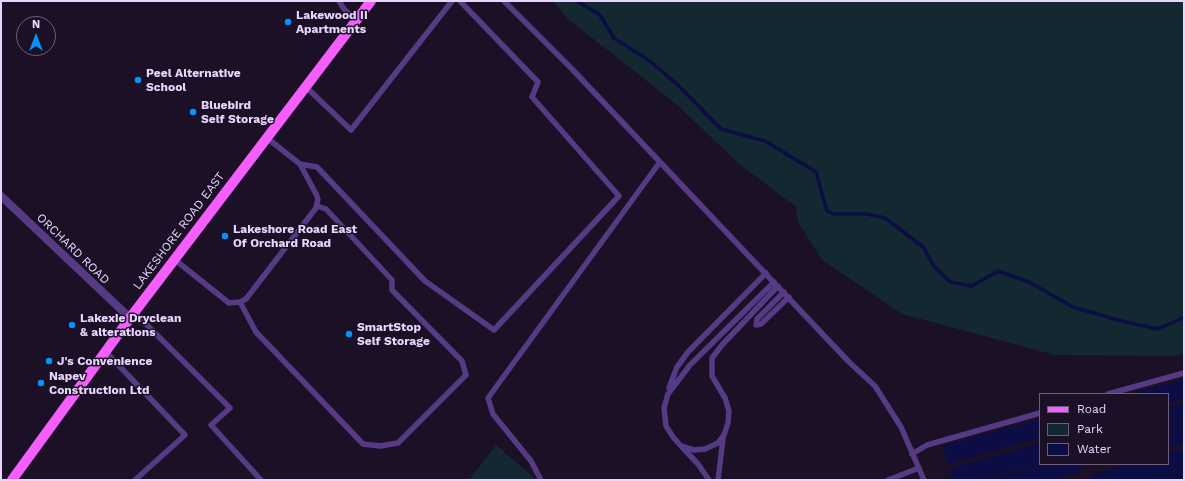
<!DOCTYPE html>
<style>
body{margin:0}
#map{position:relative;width:1185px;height:481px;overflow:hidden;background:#1b1026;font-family:"Work Sans",sans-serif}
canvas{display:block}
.frame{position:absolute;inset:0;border:2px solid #e7d5fe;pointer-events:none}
.legend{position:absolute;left:1039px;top:393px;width:130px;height:72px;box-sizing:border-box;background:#1b1026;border:1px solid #6d5f7c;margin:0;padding:5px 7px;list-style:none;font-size:12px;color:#e7d5fe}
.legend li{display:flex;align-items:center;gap:8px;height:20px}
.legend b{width:20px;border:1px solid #6d5f7c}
.north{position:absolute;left:16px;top:16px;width:40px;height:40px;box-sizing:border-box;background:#1b1026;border:1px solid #6d5f7c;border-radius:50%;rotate:0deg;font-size:11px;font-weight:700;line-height:16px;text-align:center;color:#e7d5fe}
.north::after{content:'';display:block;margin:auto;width:14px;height:18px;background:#0593fb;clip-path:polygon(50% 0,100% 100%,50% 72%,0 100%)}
</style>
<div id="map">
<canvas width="1185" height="481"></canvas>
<div class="frame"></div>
<ul class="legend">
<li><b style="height:5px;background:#f45efc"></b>Road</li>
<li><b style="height:11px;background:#132830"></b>Park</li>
<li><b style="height:11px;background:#0b0d44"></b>Water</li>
</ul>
<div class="north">N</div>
</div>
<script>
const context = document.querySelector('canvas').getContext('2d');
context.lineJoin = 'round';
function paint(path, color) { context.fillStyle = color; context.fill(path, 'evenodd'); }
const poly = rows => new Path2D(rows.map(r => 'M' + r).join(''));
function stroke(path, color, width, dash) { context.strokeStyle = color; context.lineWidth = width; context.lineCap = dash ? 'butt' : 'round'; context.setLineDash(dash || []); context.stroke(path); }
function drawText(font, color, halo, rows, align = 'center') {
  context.font = font + ' "Work Sans",sans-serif'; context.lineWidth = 3; context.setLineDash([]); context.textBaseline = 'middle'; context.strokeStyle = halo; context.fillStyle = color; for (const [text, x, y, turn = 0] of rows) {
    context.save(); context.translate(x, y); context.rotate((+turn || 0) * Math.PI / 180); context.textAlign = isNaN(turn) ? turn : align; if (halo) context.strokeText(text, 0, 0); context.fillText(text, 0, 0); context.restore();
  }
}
const green = poly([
 [553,1,1184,1,1184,353,1174,356,1055,355,902,314,822,260,798,222,796,207,738,163,676,104,568,19],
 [496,445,536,479,536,480,469,480]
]);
const water = poly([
 [1184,379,1184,399,1168,403,1168,394,1130,394],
 [1184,404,1184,423,1168,427,1168,408],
 [1040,419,1040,438,948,464,942,446],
 [1184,424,1184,444,1168,448,1168,429],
 [1040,443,1040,463,978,480,952,480,949,469],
 [1184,449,1184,468,1141,480,1092,480,1090,475,1129,464,1168,464,1168,453],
 [1040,464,1080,464,1082,471,1052,480,983,480],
 [1184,469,1184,480,1145,480]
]);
const stream = poly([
 [577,1,600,15,614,38,651,62,679,86,721,129,765,141,816,172,827,211,834,214,867,214,885,218,923,247,934,266,950,282,972,286,998,271,1029,282,1073,307,1118,320,1157,329,1184,318]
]);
const service = poly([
 [339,1,344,9,356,20],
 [504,1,572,69,849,362,875,386,901,427,924,480],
 [306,87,351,130,452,1],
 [300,164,317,167,425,281,494,330,619,196,532,97,538,82,460,1],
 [174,259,229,303,240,302,246,299,316,208,318,199,316,194,300,164,267,138],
 [774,282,690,365,668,394,664,408,666,426,673,437,681,446,694,450,705,449,718,443,724,435,728,423,729,411,725,398,712,376,712,358,722,345,778,286],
 [784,292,757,319,756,325,761,324,789,297],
 [240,302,256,332,363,444,380,446,398,443,466,375,462,361,392,290,392,280,326,209,317,206],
 [134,312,230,408,211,425,261,480],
 [105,351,185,435,135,480],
 [669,388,677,367,688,352,766,273],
 [1108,394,1184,373],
 [683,448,698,464,709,480],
 [912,454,927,445,1040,413],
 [541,480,531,461,493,414,488,398,660,162],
 [718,480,723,439],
 [888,480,919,468]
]);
const minor = poly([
 [1,196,130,318]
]);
const primary = poly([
 [12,480,130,318,371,1]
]);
const markers = [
 [288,22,4,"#0593fb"],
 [138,80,4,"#0593fb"],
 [193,112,4,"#0593fb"],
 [225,236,4,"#0593fb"],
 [72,325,4,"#0593fb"],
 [349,334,4,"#0593fb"],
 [49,361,4,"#0593fb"],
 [41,383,4,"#0593fb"]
];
const poiNames = [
 ["Lakewood II",296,15],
 ["Apartments",296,29],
 ["Peel Alternative",146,73],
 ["School",146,87],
 ["Bluebird",201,105],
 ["Self Storage",201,119],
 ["Lakeshore Road East",233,229],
 ["Of Orchard Road",233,243],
 ["Lakexie Dryclean",80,318],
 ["& alterations",80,332],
 ["SmartStop",357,327],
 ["Self Storage",357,341],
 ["J's Convenience",57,361],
 ["Napev",49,376],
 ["Construction Ltd",49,390]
];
const streetNames = [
 ["LAKESHORE ROAD EAST",179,231,-53],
 ["ORCHARD ROAD",73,249,44]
];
paint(green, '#132830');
paint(water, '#0b0d44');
stroke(stream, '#0b0d44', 3.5);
stroke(service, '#563b84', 5.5);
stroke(minor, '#563b84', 8);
stroke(primary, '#f45efc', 10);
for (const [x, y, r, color] of markers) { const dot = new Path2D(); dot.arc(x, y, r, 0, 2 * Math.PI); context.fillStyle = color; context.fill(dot); stroke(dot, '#1b1026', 1.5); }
drawText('bold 12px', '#e7d5fe', '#1b1026', poiNames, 'left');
drawText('12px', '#e7d5fe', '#1b1026', streetNames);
</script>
